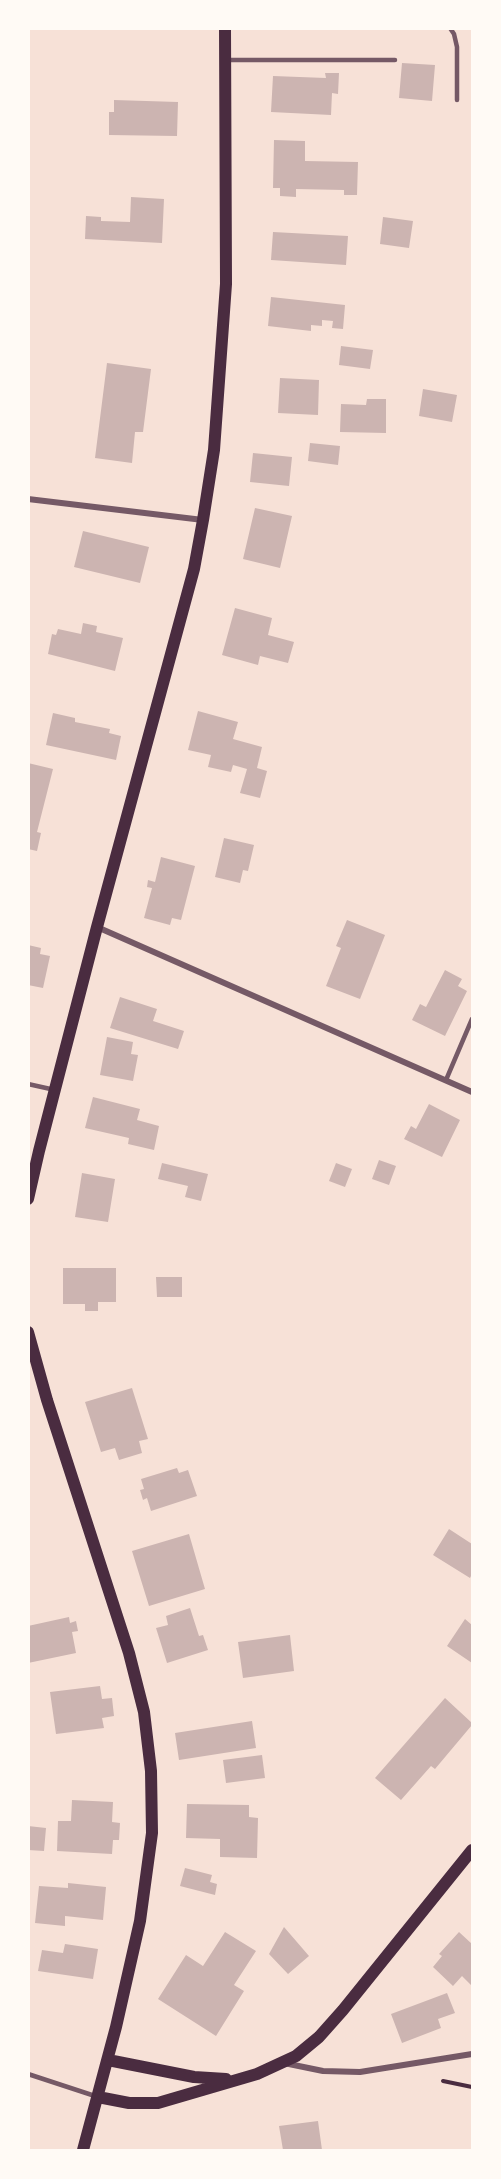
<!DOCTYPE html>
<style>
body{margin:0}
#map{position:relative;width:501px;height:2179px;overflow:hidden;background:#f7e1d7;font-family:"Nunito Sans",sans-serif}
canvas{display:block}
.frame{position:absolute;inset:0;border:30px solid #fffaf5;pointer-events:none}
</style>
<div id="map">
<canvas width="501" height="2179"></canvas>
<div class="frame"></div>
</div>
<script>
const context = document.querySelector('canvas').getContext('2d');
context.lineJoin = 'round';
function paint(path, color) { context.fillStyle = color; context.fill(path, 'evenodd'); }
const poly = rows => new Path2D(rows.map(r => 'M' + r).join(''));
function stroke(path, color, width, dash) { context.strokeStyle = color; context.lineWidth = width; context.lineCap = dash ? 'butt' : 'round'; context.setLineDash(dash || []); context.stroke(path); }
const building = poly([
 [402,63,435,65,432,101,399,98],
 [325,73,339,73,338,94,332,93,331,115,271,112,273,76,326,78],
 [114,100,178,102,177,136,109,135,109,112,114,112],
 [274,140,305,141,305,161,358,162,357,195,344,195,344,190,296,189,296,197,280,196,280,188,273,188],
 [131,197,164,199,162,243,85,239,86,216,101,217,101,221,130,222],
 [383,217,413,221,409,248,380,244],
 [273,232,348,236,346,265,271,260],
 [271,297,345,305,343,329,332,328,333,321,322,320,322,326,311,325,311,331,268,326],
 [341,346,373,350,370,369,339,365],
 [107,363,151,369,143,432,135,432,132,463,95,458],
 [280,378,319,380,318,415,278,413],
 [423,389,457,395,452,422,419,416],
 [367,399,386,399,386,433,340,432,341,404,366,405],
 [310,443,340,446,338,465,308,461],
 [253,453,292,457,289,486,250,482],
 [255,508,292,516,280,568,243,559],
 [83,531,149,547,140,583,74,567],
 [235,608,272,618,268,635,294,642,288,663,260,656,258,665,222,655],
 [83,623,97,626,96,632,123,638,115,671,48,654,52,634,56,635,58,629,81,634],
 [198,711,238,722,233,739,262,747,257,768,267,771,260,798,240,793,247,769,233,765,231,772,208,767,211,755,188,750],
 [53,713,75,718,75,722,110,729,109,733,121,736,116,760,46,745],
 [28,763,53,769,37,832,41,833,37,851,28,849],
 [224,838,254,845,248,871,243,870,240,883,215,877],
 [161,857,195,866,181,920,172,918,170,925,144,918,152,888,147,887,148,880,155,882],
 [347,920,385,935,360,999,326,986,341,948,336,946],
 [28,945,41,948,40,954,50,956,43,988,28,985],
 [445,970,462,979,458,986,467,991,445,1036,412,1020,420,1004,426,1007],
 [120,997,157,1009,153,1021,184,1031,178,1049,110,1028],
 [107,1037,133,1042,131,1054,138,1055,133,1081,100,1075],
 [93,1097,140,1109,137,1120,159,1126,154,1150,128,1144,129,1138,85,1128],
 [429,1104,460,1120,442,1157,404,1139,411,1126,416,1129],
 [379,1160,396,1166,389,1185,372,1179],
 [162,1163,208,1174,201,1201,185,1197,188,1186,158,1179],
 [336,1163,352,1169,345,1187,329,1181],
 [82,1173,115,1179,108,1222,75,1217],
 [63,1268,116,1268,116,1302,98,1302,98,1311,85,1311,85,1304,63,1304],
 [156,1277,182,1277,182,1297,157,1297],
 [132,1388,148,1439,139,1441,142,1453,119,1460,115,1448,101,1452,85,1402],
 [177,1468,179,1473,188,1470,197,1496,151,1511,147,1498,143,1500,140,1490,144,1489,141,1479],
 [449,1529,472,1544,472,1574,470,1578,433,1555],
 [189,1534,205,1589,149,1606,132,1551],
 [190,1608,199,1636,203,1635,208,1650,167,1663,156,1628,168,1625,166,1616],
 [69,1617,70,1623,76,1621,78,1631,72,1632,76,1653,28,1663,28,1626],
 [465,1619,472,1625,472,1663,447,1646],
 [290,1635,294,1671,243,1678,238,1642],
 [100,1686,102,1699,112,1698,114,1716,102,1718,104,1728,56,1734,50,1692],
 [445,1698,472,1723,472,1725,435,1769,431,1766,401,1800,375,1778],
 [252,1721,256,1748,179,1760,175,1733],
 [262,1755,265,1778,226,1783,223,1760],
 [72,1800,113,1802,112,1822,120,1823,119,1840,113,1840,112,1854,57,1851,58,1821,71,1821],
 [187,1804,249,1805,249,1817,258,1818,257,1858,220,1857,220,1839,186,1838],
 [28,1826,46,1828,44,1851,28,1850],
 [185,1868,212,1875,210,1882,217,1884,215,1895,180,1886],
 [68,1883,106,1887,103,1920,65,1916,65,1926,35,1923,39,1886,68,1888],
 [284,1927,309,1956,288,1974,269,1954],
 [225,1932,256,1951,234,1985,244,1991,216,2036,158,1999,186,1955,203,1966],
 [459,1932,472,1944,472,1986,462,1976,453,1986,433,1967,442,1956,439,1954],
 [65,1944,98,1949,93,1979,38,1971,42,1950,63,1953],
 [447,1993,455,2013,438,2019,441,2028,402,2043,391,2014],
 [318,2121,322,2150,283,2150,279,2126]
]);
const path = poly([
 [443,2081,472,2087]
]);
const service = poly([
 [450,28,454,34,457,47,457,100],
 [228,60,395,60],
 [446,1080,472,1019],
 [28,1084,55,1090],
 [28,2074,95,2096]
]);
const minor = poly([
 [28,499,203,520],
 [97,927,472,1092],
 [284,2063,323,2071,360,2072,472,2054]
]);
const secondary = poly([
 [28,1199,39,1151,97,927,194,569,203,520,214,450,226,284,225,28],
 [28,1332,47,1400,129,1653,144,1712,151,1771,152,1833,140,1921,116,2027,83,2150],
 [108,2060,194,2077,226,2079],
 [98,2097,129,2103,158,2103,257,2074,296,2056,319,2037,343,2010,472,1850]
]);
paint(building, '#ccb4b1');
stroke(path, '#4a2c40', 4);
stroke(service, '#755966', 4.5);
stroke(minor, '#755966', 6);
stroke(secondary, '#4a2c40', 12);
</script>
